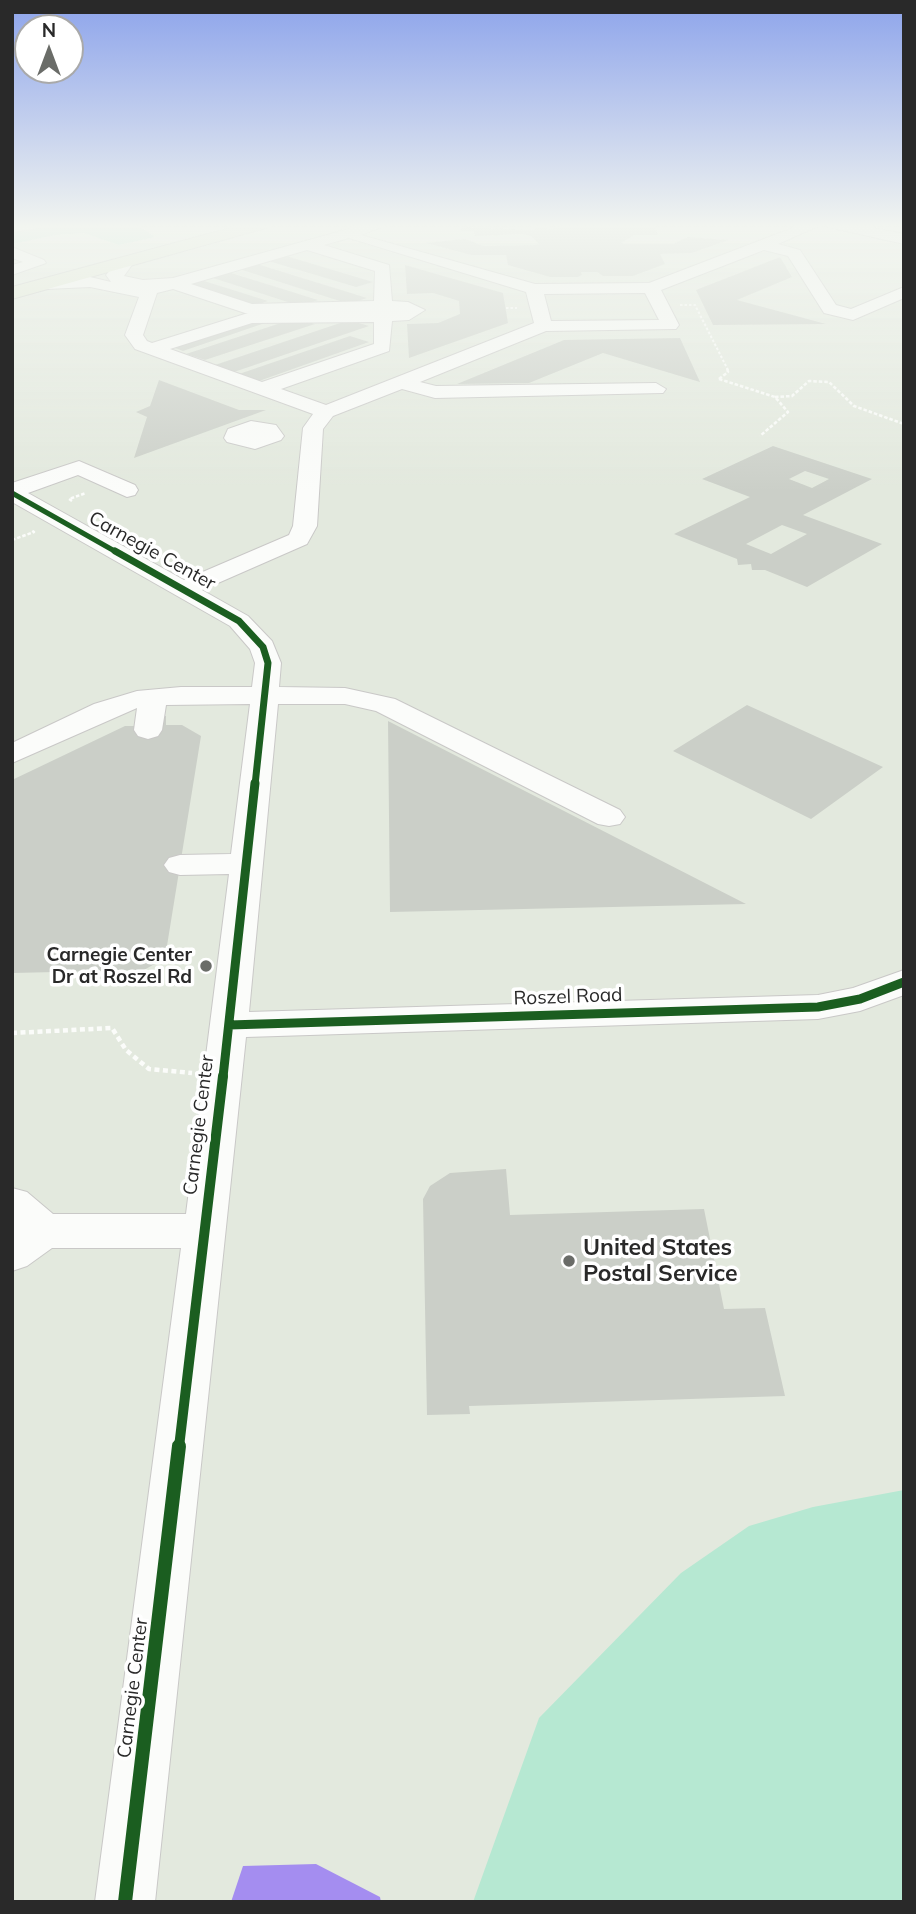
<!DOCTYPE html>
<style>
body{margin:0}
#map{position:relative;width:916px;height:1914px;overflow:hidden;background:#e3e9de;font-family:Mulish,sans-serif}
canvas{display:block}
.frame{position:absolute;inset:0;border:14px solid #292929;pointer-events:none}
.north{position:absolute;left:14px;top:14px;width:70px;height:70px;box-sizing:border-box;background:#fff;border:2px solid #a9a9a9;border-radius:50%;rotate:0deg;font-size:19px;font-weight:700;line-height:28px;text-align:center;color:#292929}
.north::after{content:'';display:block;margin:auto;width:24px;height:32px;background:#6a6c68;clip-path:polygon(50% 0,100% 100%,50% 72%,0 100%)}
</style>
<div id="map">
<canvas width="916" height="1914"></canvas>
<div class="frame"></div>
<div class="north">N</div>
</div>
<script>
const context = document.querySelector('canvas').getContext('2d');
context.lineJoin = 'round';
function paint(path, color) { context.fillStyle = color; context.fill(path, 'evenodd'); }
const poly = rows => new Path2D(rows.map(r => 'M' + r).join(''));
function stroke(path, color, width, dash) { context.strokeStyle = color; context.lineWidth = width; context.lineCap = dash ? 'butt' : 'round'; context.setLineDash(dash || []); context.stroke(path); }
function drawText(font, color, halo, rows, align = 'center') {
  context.font = font + ' Mulish,sans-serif'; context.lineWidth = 7; context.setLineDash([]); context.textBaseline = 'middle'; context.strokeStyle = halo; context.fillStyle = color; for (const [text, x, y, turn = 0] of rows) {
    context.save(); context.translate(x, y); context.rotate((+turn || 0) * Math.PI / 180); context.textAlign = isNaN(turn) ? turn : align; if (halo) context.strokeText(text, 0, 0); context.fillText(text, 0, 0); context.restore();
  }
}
const green = poly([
 [55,224,136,224,155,237,119,245,84,233,55,235,12,244,12,232],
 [904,1490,904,1902,473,1902,539,1718,681,1573,749,1526,813,1507]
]);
const water = poly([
 [316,1864,380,1897,381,1902,231,1902,243,1866]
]);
const building = poly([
 [530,224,549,224,546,230,565,225,654,225,658,235,634,235,621,243,627,244,673,244,688,237,728,240,692,253,660,254,665,264,633,276,603,276,597,272,581,272,582,275,578,277,550,277,508,265,506,255,471,255,426,243,465,239,484,246,534,245,539,244,531,236,522,234,475,236,474,231,461,231,460,227,536,230],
 [283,255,373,282,356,287,265,260],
 [780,257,792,277,737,300,826,324,713,325,696,290],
 [257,264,367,298,349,304,239,269],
 [405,265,503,293,508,323,409,358,407,324,438,323,460,314,459,301,433,293,407,294],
 [228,272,318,300,300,306,210,277],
 [201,280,268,301,251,307,183,285],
 [249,318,265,323,183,351,167,345],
 [296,318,315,324,205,360,186,354],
 [349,320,369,326,234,372,215,365],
 [350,336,369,342,259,381,239,374],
 [680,338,700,382,603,353,529,383,457,384,564,340],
 [159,380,239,410,266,410,134,458,147,417,136,412,150,406],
 [773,446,872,479,803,515,882,544,807,587,765,570,752,570,751,564,738,565,737,559,674,534,750,497,702,479],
 [805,471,829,479,812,488,789,479],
 [782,525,807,534,771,554,746,544],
 [747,705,883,767,811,819,673,751],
 [142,716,166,716,166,725,182,725,201,736,165,958,144,970,12,973,12,780,125,726,140,726],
 [388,721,746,904,390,912],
 [506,1169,510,1215,704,1209,724,1309,765,1308,785,1396,469,1406,470,1414,427,1415,423,1199,430,1186,450,1173]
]);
const pathFar2 = poly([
 [680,305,695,305,728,370],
 [506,308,517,308]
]);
const pathFar1 = poly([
 [719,379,728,372,727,368],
 [719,379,775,397,788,412,760,436],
 [775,397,792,396,809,381,829,382,854,406,904,424],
 [72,501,69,499,86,493],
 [12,540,34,532,31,530]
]);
const path = poly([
 [12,1033,112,1028,126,1050,149,1069,192,1073]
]);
const minor = poly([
 [12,224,46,224,39,228,12,232,12,224],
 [366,224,389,224,361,235,535,284,649,283,803,224,823,224,778,244,800,250,836,305,851,309,904,287,904,298,853,320,824,313,788,256,764,250,661,290,679,325,676,329,546,331,420,382,436,386,656,383,666,389,663,393,435,398,402,389,333,416,323,429,317,526,307,544,202,590,248,616,272,641,281,663,279,687,345,688,395,699,620,810,625,817,620,824,609,826,598,824,376,711,345,704,278,704,249,1012,818,995,853,988,904,970,904,995,860,1011,818,1019,246,1037,155,1902,95,1902,181,1248,52,1248,27,1266,12,1271,12,1188,27,1192,53,1214,186,1214,229,874,180,875,169,872,164,865,169,858,180,855,231,854,250,704,166,705,162,730,158,736,148,739,138,736,134,730,137,708,12,763,12,743,94,704,137,691,181,687,252,687,255,663,250,649,230,626,12,502,12,483,79,461,135,485,138,490,135,495,127,497,78,475,28,493,184,580,289,535,293,526,303,428,313,414,135,349,125,335,139,297,90,287,47,289,39,284,47,279,90,277,111,282,106,275,120,259,126,257,134,262,124,276,143,280,173,278,366,224],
 [349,238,526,292,534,323,326,405,281,389,389,351,392,321,409,320,425,310,408,302,392,301,389,265,324,245,349,238],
 [307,250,375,271,374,301,252,304,191,284,307,250],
 [173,289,245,313,248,313,152,343,147,341,143,335,157,293,173,289],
 [645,293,659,320,551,321,544,294,645,293],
 [374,322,374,344,262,382,170,349,252,323,374,322],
 [826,224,854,224,904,234,904,244,828,227,826,224],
 [12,247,44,260,46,263,12,275,12,265,23,262,12,258,12,247],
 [251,421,276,425,284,436,281,440,255,449,227,442,224,438,228,429,251,421]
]);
const highway = poly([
 [245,224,271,224,269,227,12,299,12,287,245,224]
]);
const cyclewayFar4 = poly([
 [12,493,118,553]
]);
const cyclewayFar3 = poly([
 [115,551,239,621,263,647,268,663,255,785]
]);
const cyclewayFar2 = poly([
 [229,1025,818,1007,860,999,904,982],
 [223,1077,255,783]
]);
const cyclewayFar1 = poly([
 [179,1447,223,1076]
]);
const cycleway = poly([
 [125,1902,179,1446]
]);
const markers = [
 [206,966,7,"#6a6c68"],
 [569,1261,7,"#6a6c68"]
];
const streetNames = [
 ["Carnegie Center",152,551,29],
 ["Roszel Road",568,997,-2],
 ["Carnegie Center",199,1125,-83],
 ["Carnegie Center",133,1688,-83]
];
const poiNames = [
 ["Carnegie Center",192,955],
 ["Dr at Roszel Rd",192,977]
];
const nearPoinames = [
 ["United States",583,1248],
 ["Postal Service",583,1274]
];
paint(green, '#b6e8d2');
paint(water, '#a48df0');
paint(building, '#cbcfc8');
stroke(minor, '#c9c8c7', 2);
stroke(highway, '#c2c4c0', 2);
stroke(pathFar2, '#fbfcfa', 2, [2.5, 2]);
stroke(pathFar1, '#fbfcfa', 2.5, [3.5, 2]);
stroke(path, '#fbfcfa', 4.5, [5, 3.5]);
paint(minor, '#fbfcfa');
paint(highway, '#e0e9d2');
stroke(cyclewayFar4, '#1b5e20', 5);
stroke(cyclewayFar3, '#1b5e20', 7);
stroke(cyclewayFar2, '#1b5e20', 9);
stroke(cyclewayFar1, '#1b5e20', 10);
stroke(cycleway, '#1b5e20', 14);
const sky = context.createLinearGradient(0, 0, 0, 492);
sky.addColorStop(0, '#8da4eb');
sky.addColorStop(0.46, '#f2f5f0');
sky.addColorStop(1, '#f2f5f000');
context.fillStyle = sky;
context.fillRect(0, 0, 916, 492);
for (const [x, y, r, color] of markers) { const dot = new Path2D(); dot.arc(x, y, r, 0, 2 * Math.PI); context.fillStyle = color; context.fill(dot); stroke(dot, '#fff', 2.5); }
drawText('19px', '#292929', '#fff', streetNames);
drawText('bold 19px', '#292929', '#fff', poiNames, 'right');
drawText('bold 23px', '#292929', '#fff', nearPoinames, 'left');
</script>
